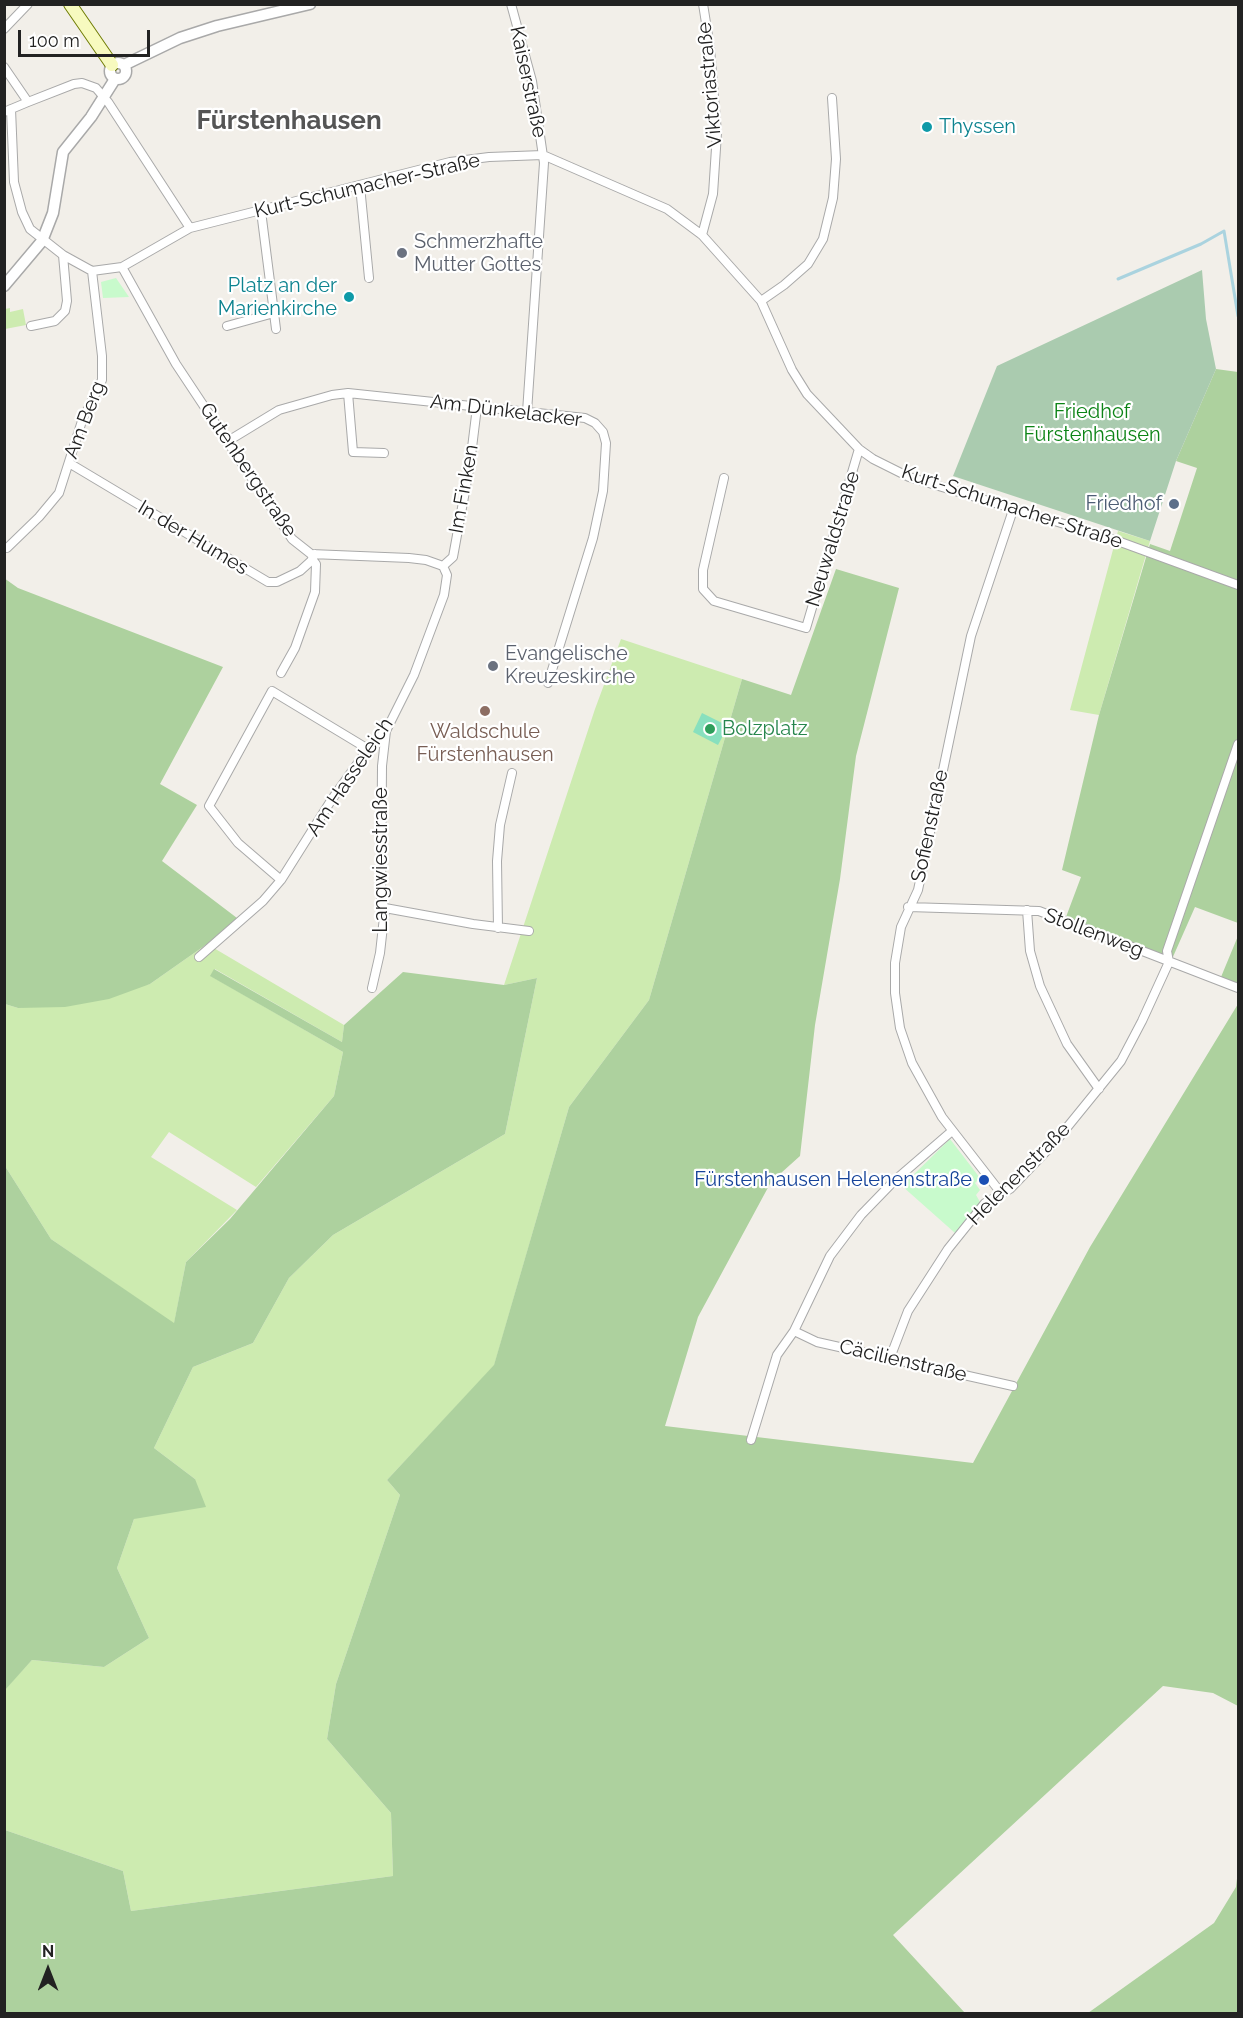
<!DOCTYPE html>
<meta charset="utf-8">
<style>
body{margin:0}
#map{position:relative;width:1243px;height:2018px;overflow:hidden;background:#f2efe9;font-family:Raleway,sans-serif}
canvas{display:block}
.frame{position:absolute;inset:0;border:6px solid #222;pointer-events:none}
.north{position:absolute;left:18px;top:1940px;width:60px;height:60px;-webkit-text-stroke:4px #fff;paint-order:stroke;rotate:0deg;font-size:16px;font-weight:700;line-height:24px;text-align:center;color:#222}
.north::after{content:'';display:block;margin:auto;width:21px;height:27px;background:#222;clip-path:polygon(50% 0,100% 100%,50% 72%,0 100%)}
.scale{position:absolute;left:18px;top:30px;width:132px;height:27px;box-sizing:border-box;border:3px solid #222;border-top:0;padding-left:8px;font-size:18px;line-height:21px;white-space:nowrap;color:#222;-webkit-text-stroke:4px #fff;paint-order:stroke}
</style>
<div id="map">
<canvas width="1243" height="2018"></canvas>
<div class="frame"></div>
<div class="north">N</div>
<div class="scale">100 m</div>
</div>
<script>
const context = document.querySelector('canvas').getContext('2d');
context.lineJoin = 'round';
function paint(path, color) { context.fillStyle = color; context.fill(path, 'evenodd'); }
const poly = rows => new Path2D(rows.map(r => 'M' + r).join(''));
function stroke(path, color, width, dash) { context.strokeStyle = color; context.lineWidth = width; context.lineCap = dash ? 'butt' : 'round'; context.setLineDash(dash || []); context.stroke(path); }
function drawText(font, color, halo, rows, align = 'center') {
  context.font = font + ' Raleway,sans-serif'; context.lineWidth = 4.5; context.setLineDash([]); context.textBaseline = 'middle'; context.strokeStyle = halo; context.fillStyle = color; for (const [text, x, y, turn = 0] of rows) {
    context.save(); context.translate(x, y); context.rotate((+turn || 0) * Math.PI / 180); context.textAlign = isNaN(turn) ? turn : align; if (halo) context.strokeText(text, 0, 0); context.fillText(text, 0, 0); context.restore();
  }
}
const grass = poly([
 [10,308,10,312,23,309,26,325,5,329,5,309],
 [1118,531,1150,541,1099,715,1070,710],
 [621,639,742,679,649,1000,569,1107,494,1366,387,1480,400,1495,336,1684,327,1739,391,1813,393,1876,131,1911,123,1871,5,1830,4,1690,32,1660,104,1667,149,1638,117,1568,134,1519,195,1479,154,1448,193,1367,253,1343,289,1278,333,1235,505,1134,537,978,504,985,595,709],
 [207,944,344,1025,342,1042,215,969,211,976,343,1052,334,1096,256,1187,169,1132,151,1157,237,1210,186,1262,174,1324,51,1239,5,1166,5,1004,18,1008,150,984]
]);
const forest = poly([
 [1216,369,1238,372,1238,923,1195,907,1172,959,1066,917,1081,877,1062,870,1099,715,1150,544,1170,551,1197,468,1176,461],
 [836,569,899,588,856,756,840,879,815,1025,800,1156,771,1182,698,1317,665,1426,973,1463,1090,1247,1238,1004,1238,1706,1213,1693,1163,1686,893,1935,965,2013,5,2014,5,1830,123,1871,131,1911,393,1876,391,1813,327,1739,336,1684,400,1495,387,1480,494,1365,569,1107,649,1000,742,679,791,695],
 [4,578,18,588,223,667,160,784,197,805,162,861,237,918,207,944,150,984,109,999,65,1007,18,1008,5,1004],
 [1238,936,1238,984,1221,977],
 [214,969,342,1042,344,1025,403,972,504,985,537,978,505,1134,333,1235,289,1278,253,1343,193,1367,154,1448,195,1479,206,1507,134,1519,117,1568,149,1638,104,1667,32,1660,5,1690,5,1166,51,1239,174,1323,186,1262,230,1219,334,1096,343,1052,210,976],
 [1238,1870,1237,2013,1088,2013,1214,1923,1236,1887]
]);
const cemetery = poly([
 [1202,270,1206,319,1216,369,1176,461,1150,541,953,476,997,366]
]);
const park = poly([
 [116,278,129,297,103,298,101,282],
 [950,1139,980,1178,975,1183,980,1190,976,1195,980,1202,955,1233,902,1186]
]);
const pitch = poly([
 [702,713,728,726,718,745,693,732]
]);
const stream = poly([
 [1118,279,1201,244,1224,231,1238,316]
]);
const minor = poly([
 [511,4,532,81,544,163,527,412],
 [4,29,28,4],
 [4,67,28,102],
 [4,112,28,102,74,84,82,83,96,88,108,102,190,228,122,267,92,271,63,255,30,229,22,212,14,182,11,109],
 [360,186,369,278],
 [190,228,450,162,489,157,543,155,667,209,702,235,761,301,792,370,807,394,859,449,873,459,909,477,1104,536,1238,585],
 [702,235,713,194,717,133,710,48,703,4],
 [122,267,176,364,292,539,311,554,409,558,426,560,443,566],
 [761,301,784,285,808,264,823,239,833,198,836,159,832,98],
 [274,313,276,329],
 [31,326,55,321,65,311,67,301,63,255],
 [227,326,274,313,261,211],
 [348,393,353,452,384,453],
 [228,441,279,410,332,395,348,393,585,418,595,423,603,432,606,443,603,491,593,538,548,683],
 [69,463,268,582,277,582,300,571,311,561,315,554],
 [724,478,703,570,703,589,714,601,806,628,859,449],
 [7,548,39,517,59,493,82,421,102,380,102,356,92,271],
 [443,566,453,557,470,464,477,407],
 [281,673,295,648,315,592,316,564,312,559],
 [281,880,238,843,209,806,272,691,368,749],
 [908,907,1039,911,1238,988],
 [385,908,473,924,529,931],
 [1027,910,1030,951,1040,986,1067,1044,1099,1089],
 [498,928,497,861,500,825,512,773],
 [199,957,263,901,281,880,332,799,368,749,386,731,414,675,444,595,447,575,443,566],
 [372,988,380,953,385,908,381,900,382,766,386,731],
 [1001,1193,942,1117,912,1063,900,1028,895,993,895,963,901,927,918,890,971,636,1014,507],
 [794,1331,817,1342,1013,1386],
 [890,1358,908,1311,948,1249,985,1203,1010,1189,1056,1141,1121,1061,1142,1021,1169,962,1167,951,1238,744],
 [751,1440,777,1355,794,1331,830,1256,861,1215,894,1181,952,1131]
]);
const tertiary = poly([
 '110 71a8 8 0 1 1 16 0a8 8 0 1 1-16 0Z',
 [124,65,180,38,217,26,310,4],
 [4,286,42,241,53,213,63,152,91,117,115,79]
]);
const secondary = poly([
 [70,4,112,65]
]);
const markers = [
 [927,127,6,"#0f9aa8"],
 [402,253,6,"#6b7280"],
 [349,297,6,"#0f9aa8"],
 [1174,504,6,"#5c6f8a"],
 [493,666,6,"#6b7280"],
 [485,711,6,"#8d6e63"],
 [710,729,6,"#2e9e5b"],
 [984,1180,6,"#1a4fb4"]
];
const streetNames = [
 ["Kaiserstraße",528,82,78],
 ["Viktoriastraße",710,85,-95],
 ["Kurt-Schumacher-Straße",367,186,-13],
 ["Am Dünkelacker",506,411,7],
 ["Am Berg",85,420,-69],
 ["Gutenbergstraße",248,470,56],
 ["Im Finken",464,489,-80],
 ["Kurt-Schumacher-Straße",1012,507,18],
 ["In der Humes",193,538,31],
 ["Neuwaldstraße",833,539,-73],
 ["Am Hasseleich",350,777,-56],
 ["Sofienstraße",930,826,-78],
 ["Langwiesstraße",381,860,-90],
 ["Stollenweg",1094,933,21],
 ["Helenenstraße",1019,1174,-45],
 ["Cäcilienstraße",903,1361,13]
];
const cultureNames = [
 ["Thyssen",939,127],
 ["Platz an der",337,286,"right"],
 ["Marienkirche",337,309,"right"]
];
const worshipNames = [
 ["Schmerzhafte",414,242],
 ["Mutter Gottes",414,265],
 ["Evangelische",505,654],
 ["Kreuzeskirche",505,677]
];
const parkNames = [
 ["Friedhof",1092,412],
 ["Fürstenhausen",1092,435]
];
const serviceNames = [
 ["Friedhof",1162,504]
];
const leisureNames = [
 ["Bolzplatz",722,729]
];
const educationNames = [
 ["Waldschule",485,732],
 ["Fürstenhausen",485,755]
];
const transitNames = [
 ["Fürstenhausen Helenenstraße",972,1180]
];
const districtNames = [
 ["Fürstenhausen",289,121]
];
paint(grass, '#cdebb0');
paint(forest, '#add19e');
paint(cemetery, '#aacbaf');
paint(park, '#c8facc');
paint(pitch, '#88e0be');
stroke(stream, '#aad3df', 3);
stroke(minor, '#a9a9a9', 10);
stroke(tertiary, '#a9a9a9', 13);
stroke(secondary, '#707d05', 14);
stroke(minor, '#fff', 8);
stroke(tertiary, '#fff', 10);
stroke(secondary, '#f7fabf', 12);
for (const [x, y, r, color] of markers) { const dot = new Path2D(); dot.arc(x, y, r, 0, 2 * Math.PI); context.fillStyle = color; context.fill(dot); stroke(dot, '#fff', 2); }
drawText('20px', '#222', '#fff', streetNames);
drawText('20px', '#0d838f', '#fff', cultureNames, 'left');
drawText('20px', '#5b616d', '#fff', worshipNames, 'left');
drawText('20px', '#0c8416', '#fff', parkNames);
drawText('20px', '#4e5e75', '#fff', serviceNames, 'right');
drawText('20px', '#27864d', '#fff', leisureNames, 'left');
drawText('20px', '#785e54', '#fff', educationNames);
drawText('20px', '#164399', '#fff', transitNames, 'right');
drawText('bold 26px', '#555', '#fff', districtNames);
</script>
